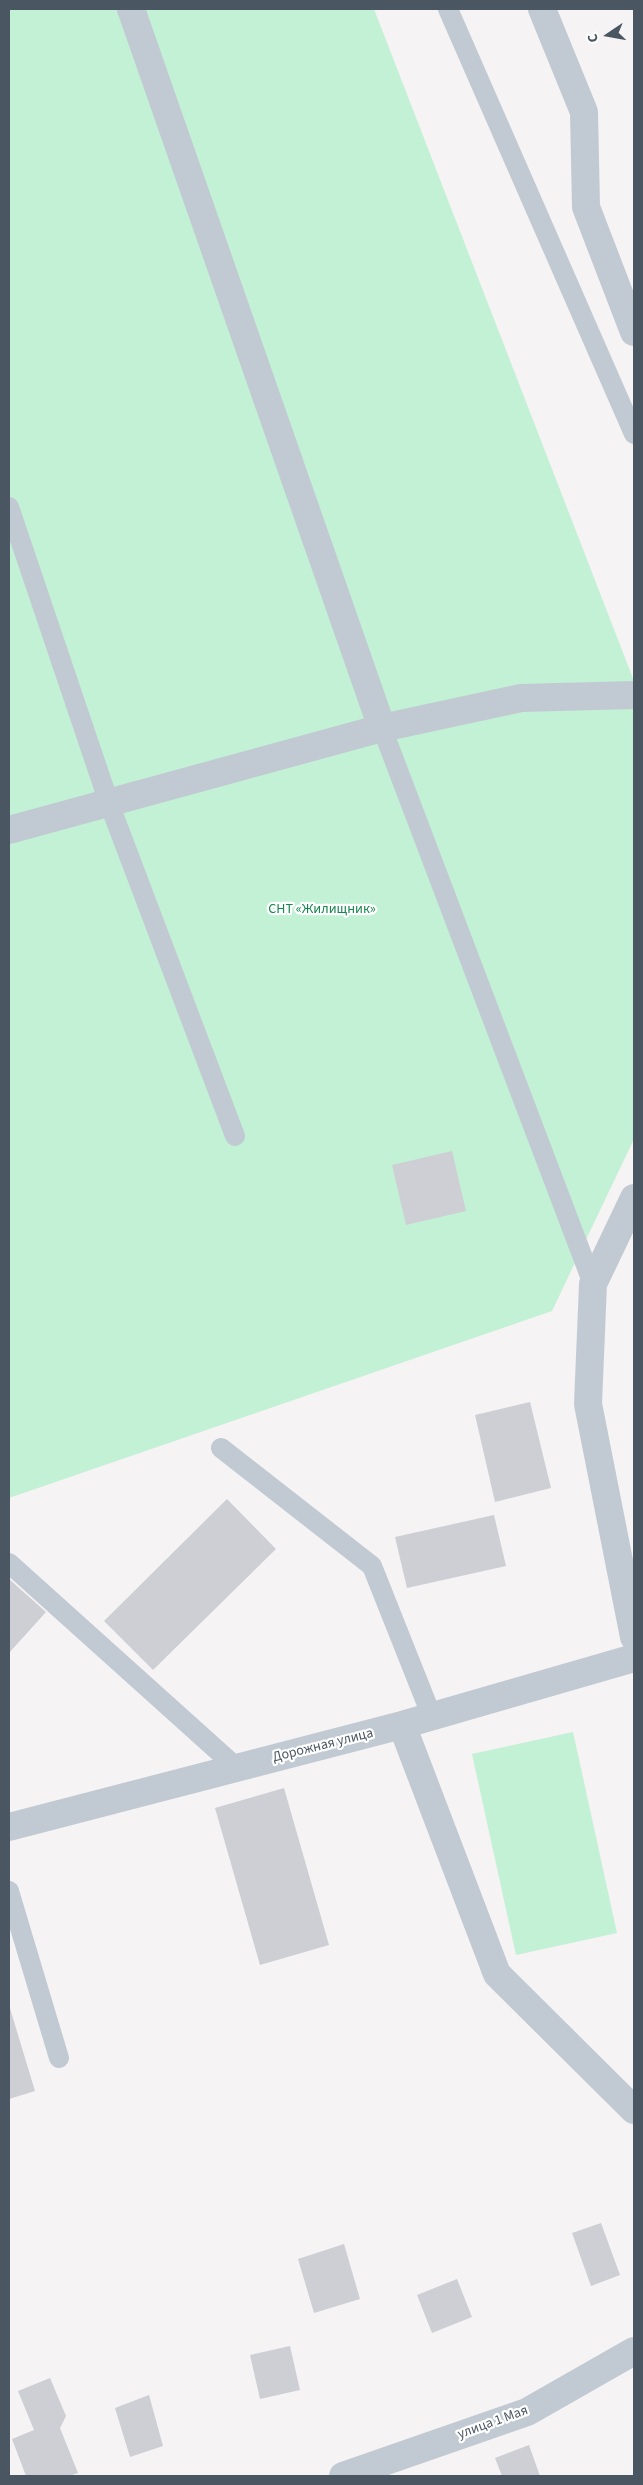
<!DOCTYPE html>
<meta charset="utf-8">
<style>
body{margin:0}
#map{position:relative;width:643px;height:2485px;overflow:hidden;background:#f5f3f3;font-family:"Source Sans 3",sans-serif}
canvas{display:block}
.frame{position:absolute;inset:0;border:10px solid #4a5661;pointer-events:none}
.north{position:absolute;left:583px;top:10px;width:50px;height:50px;-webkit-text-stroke:4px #fff;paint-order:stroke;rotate:258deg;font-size:14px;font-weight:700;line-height:20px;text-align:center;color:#4a5661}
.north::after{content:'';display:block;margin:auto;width:18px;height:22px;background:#4a5661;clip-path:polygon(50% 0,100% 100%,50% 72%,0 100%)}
</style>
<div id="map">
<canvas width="643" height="2485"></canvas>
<div class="frame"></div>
<div class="north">С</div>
</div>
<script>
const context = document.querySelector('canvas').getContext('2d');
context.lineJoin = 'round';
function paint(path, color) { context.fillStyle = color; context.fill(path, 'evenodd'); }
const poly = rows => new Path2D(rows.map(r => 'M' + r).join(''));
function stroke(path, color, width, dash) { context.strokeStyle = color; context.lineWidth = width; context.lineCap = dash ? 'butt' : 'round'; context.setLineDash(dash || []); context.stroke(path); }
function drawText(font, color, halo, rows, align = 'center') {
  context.font = font + ' "Source Sans 3",sans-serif'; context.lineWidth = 4.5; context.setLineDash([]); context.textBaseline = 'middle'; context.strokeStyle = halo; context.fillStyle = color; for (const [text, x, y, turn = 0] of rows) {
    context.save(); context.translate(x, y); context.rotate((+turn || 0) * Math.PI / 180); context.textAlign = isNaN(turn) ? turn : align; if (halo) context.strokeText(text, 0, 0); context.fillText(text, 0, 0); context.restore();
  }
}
const green = poly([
 [9,9,374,9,634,681,634,1139,552,1311,9,1498],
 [573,1732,617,1933,516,1955,472,1754]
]);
const building = poly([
 [452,1151,466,1211,406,1225,392,1165],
 [530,1402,551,1488,495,1502,475,1415],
 [227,1499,276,1549,153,1670,104,1621],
 [494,1515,506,1566,407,1588,395,1537],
 [9,1579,46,1612,9,1653],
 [284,1788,329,1945,260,1965,215,1808],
 [9,2005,35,2091,9,2099],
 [601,2223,620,2275,591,2286,572,2233],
 [344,2244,360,2299,314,2313,298,2259],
 [457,2279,472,2317,432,2333,417,2295],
 [290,2346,300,2390,260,2399,250,2355],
 [50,2378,66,2416,60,2428,78,2473,69,2476,26,2476,12,2439,34,2430,18,2391],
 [149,2395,163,2446,130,2457,115,2408],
 [529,2445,540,2476,502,2476,495,2458]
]);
const service = poly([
 [448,9,634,434],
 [9,507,109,803,235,1136],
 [382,728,593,1284],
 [221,1448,372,1566,432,1717],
 [9,1563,237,1768],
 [9,1891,59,2058]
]);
const minor = poly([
 [131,9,382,728],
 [542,9,584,112,586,207,634,332],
 [9,830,382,728,521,698,634,695],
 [634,1198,593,1284,588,1404,634,1637],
 [402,1725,497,1974,634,2110],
 [9,1827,402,1725,634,1658],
 [343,2476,527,2412,634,2351]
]);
const parkNames = [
 ["СНТ «Жилищник»",322,910]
];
const streetNames = [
 ["Дорожная улица",323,1746,-14],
 ["улица 1 Мая",493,2423,-20]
];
paint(green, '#c3f1d5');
paint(building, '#cdcfd5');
stroke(service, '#c1cad2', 20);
stroke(minor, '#c1cad2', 28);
drawText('14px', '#17864f', '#fff', parkNames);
drawText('14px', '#4a5661', '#fff', streetNames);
</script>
